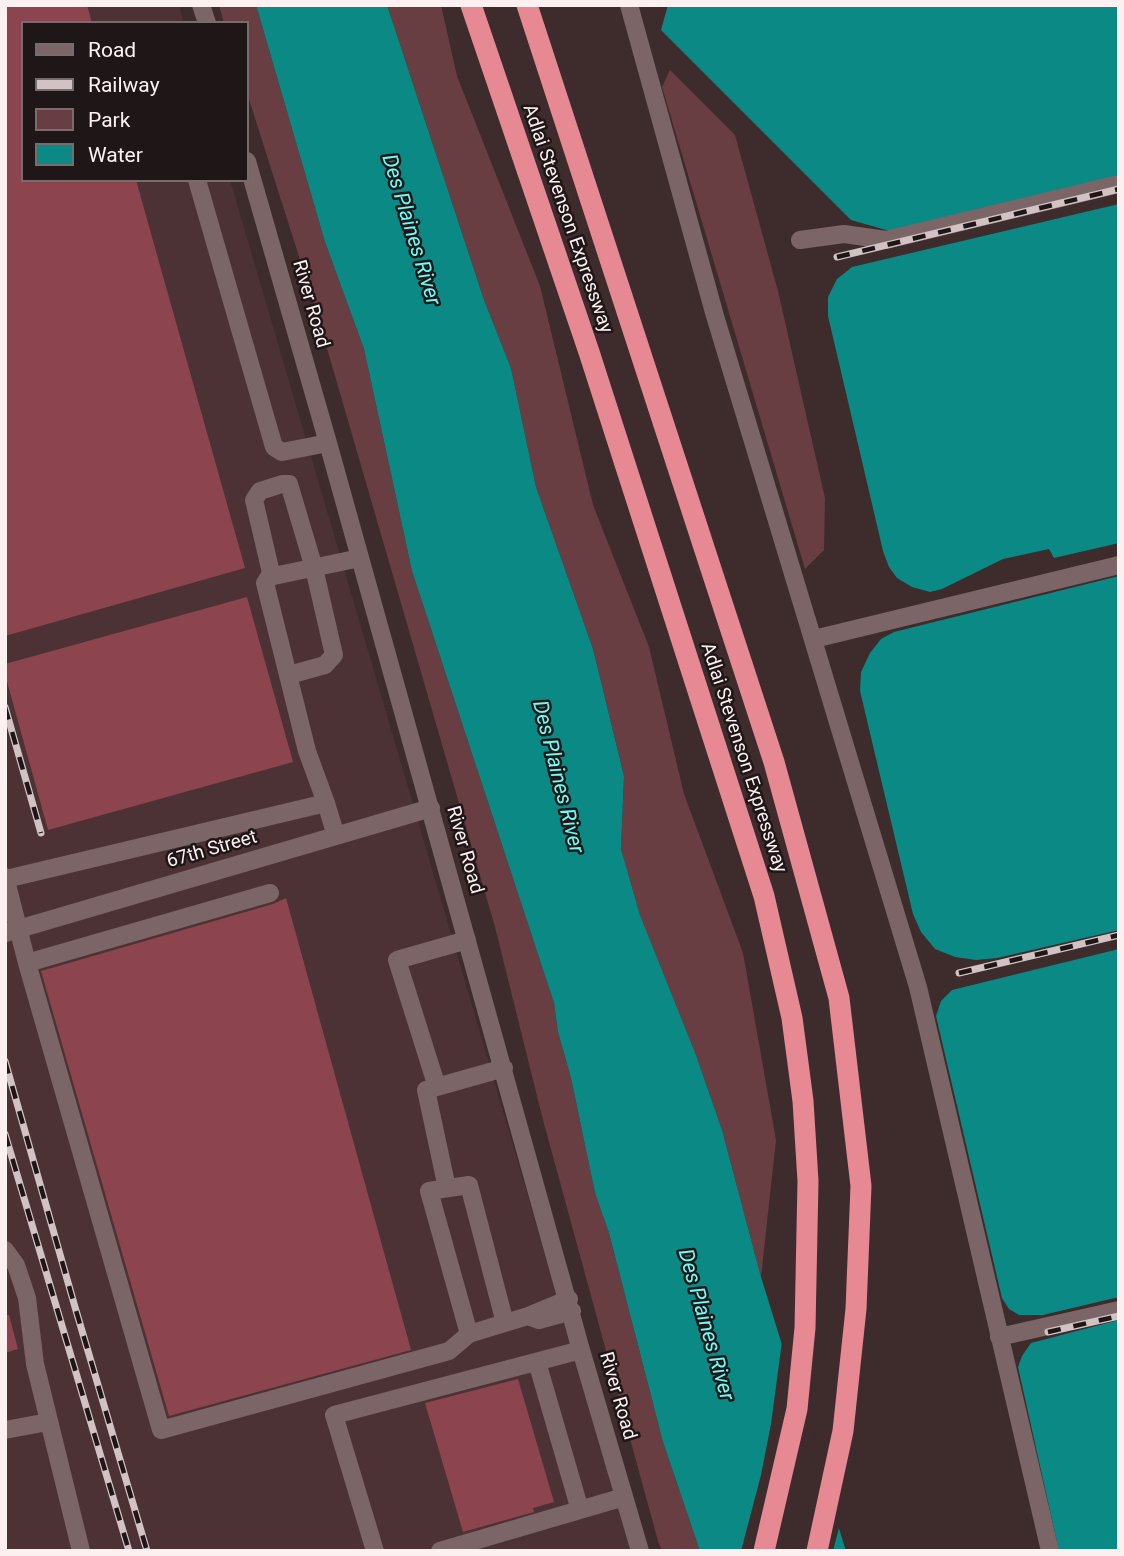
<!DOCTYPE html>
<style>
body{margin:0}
#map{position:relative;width:1124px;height:1556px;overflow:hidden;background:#3e2b2c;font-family:Roboto,sans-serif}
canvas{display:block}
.frame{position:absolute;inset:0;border:7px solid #fdf0f0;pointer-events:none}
.legend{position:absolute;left:21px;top:21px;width:228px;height:161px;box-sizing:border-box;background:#1f1617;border:2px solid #786d6e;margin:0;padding:9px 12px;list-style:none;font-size:21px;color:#fdf0f0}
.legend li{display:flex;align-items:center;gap:14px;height:35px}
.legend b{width:35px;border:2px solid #786d6e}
</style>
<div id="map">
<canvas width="1124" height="1556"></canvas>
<div class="frame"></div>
<ul class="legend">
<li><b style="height:9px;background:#7b6567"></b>Road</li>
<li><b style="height:9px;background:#d1c2c3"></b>Railway</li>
<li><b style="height:19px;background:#683e42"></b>Park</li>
<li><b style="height:19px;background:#0b8985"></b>Water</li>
</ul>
</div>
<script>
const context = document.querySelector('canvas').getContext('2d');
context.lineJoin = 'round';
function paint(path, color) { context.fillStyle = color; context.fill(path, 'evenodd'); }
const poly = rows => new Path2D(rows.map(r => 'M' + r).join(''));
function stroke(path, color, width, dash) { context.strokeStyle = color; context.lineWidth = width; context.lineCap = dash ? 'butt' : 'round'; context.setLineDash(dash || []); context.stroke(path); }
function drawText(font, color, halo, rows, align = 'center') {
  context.font = font + ' Roboto,sans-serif'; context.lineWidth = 5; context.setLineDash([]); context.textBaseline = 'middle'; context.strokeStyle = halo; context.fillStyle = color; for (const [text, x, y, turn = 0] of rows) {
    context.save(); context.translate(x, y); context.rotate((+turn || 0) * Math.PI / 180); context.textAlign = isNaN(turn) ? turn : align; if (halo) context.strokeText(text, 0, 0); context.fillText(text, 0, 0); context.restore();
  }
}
const built = poly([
 [5,5,179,5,184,23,23,23,23,180,230,180,632,1551,5,1551]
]);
const green = poly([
 [219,5,256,5,325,242,364,349,412,571,554,1003,558,1032,571,1078,595,1193,609,1233,663,1442,700,1551,662,1551,658,1541,543,1120,495,927,315,307,247,93,247,23,224,23],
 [387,5,441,5,457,76,540,286,593,505,649,647,684,794,743,953,776,1140,761,1277,722,1130,696,1055,640,915,621,849,624,776,593,649,536,487,511,368,484,300],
 [670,70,735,135,778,291,825,498,824,550,805,569,662,87]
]);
const water = poly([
 [256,5,387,5,484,300,511,368,536,487,593,649,624,776,621,849,640,915,696,1055,722,1130,761,1277,846,1551,700,1551,663,1442,609,1233,595,1193,571,1078,558,1032,554,1003,412,571,364,349,325,242],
 [668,5,1119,5,1119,178,893,232,851,220,661,30],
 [1119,204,1119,543,1054,558,1049,549,1003,559,942,589,930,592,912,587,897,578,889,567,883,551,828,316,828,297,837,279,852,267],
 [1119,576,1119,930,997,958,976,960,955,957,935,949,921,932,913,914,860,691,861,672,870,653,881,639,894,632],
 [1119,949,1119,1297,1043,1315,1019,1315,1009,1309,1002,1298,936,1016,941,1001,952,990],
 [1119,1320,1119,1551,1059,1551,1018,1367,1022,1356,1031,1343]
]);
const pier = poly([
 [783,1334,841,1520,833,1551,741,1551,761,1475,771,1424]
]);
const building = poly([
 [5,5,87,5,92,23,23,23,23,180,136,180,245,568,5,636],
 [247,597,293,762,48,830,5,674,5,664],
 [286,898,411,1350,169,1416,41,971,273,904],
 [5,1315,9,1315,18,1349,5,1353],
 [518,1379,554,1502,533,1508,534,1512,463,1532,425,1403]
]);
const minor = poly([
 [201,5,207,23],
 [629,5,715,316,918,987,1050,1551],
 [247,161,328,443,581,1350,640,1551],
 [197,180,274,447,282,452,328,443],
 [800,240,844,234,886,240,1119,184],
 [272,577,254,500,260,491,282,484,289,484,314,568,334,655,325,665,289,675],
 [814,639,1119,565],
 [326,803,336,836],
 [5,877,27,963],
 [6,879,326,803,307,751,265,583,269,577,360,558],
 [270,893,27,963,161,1430,449,1351,469,1334,528,1316],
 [5,933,431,808],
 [437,1087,397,960,467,940],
 [447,1188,426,1090,504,1068],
 [5,1250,16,1265,27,1298,35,1364,81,1551],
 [569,1299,528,1316,539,1320,572,1311],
 [469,1334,429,1191,469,1185,505,1323],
 [999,1337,1119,1310],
 [537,1362,580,1510],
 [5,1430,48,1422],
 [375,1551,334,1415,581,1350],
 [440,1551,624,1497]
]);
const highway = poly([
 [471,5,589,352,764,896,792,1018,803,1101,808,1181,805,1328,797,1409,764,1551],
 [527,5,774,762,839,998,861,1186,856,1309,843,1431,817,1551]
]);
const rail = poly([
 [837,257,1119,189],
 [5,707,41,833],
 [959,973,1119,935],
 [5,1061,75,1307,147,1551],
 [5,1134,129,1551],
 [1048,1332,1119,1316]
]);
const streetNames = [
 ["Adlai Stevenson Expressway",567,219,71],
 ["River Road",310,304,74],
 ["Adlai Stevenson Expressway",743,758,72],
 ["67th Street",212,850,-16],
 ["River Road",464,850,74],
 ["River Road",617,1396,74]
];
const waterNames = [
 ["Des Plaines River",410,230,73],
 ["Des Plaines River",557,777,76],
 ["Des Plaines River",705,1325,74]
];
paint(built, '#4c3234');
paint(green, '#683e42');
paint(water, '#0b8985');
paint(pier, '#3e2b2c');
paint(building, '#8c454f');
stroke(minor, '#7b6567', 18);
stroke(highway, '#e68993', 21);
stroke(rail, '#d1c2c3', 7);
stroke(rail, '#1f1617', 4.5, [13]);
drawText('19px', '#fdf0f0', '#1f1617', streetNames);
drawText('italic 21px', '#6cfff9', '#1f1617', waterNames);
</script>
